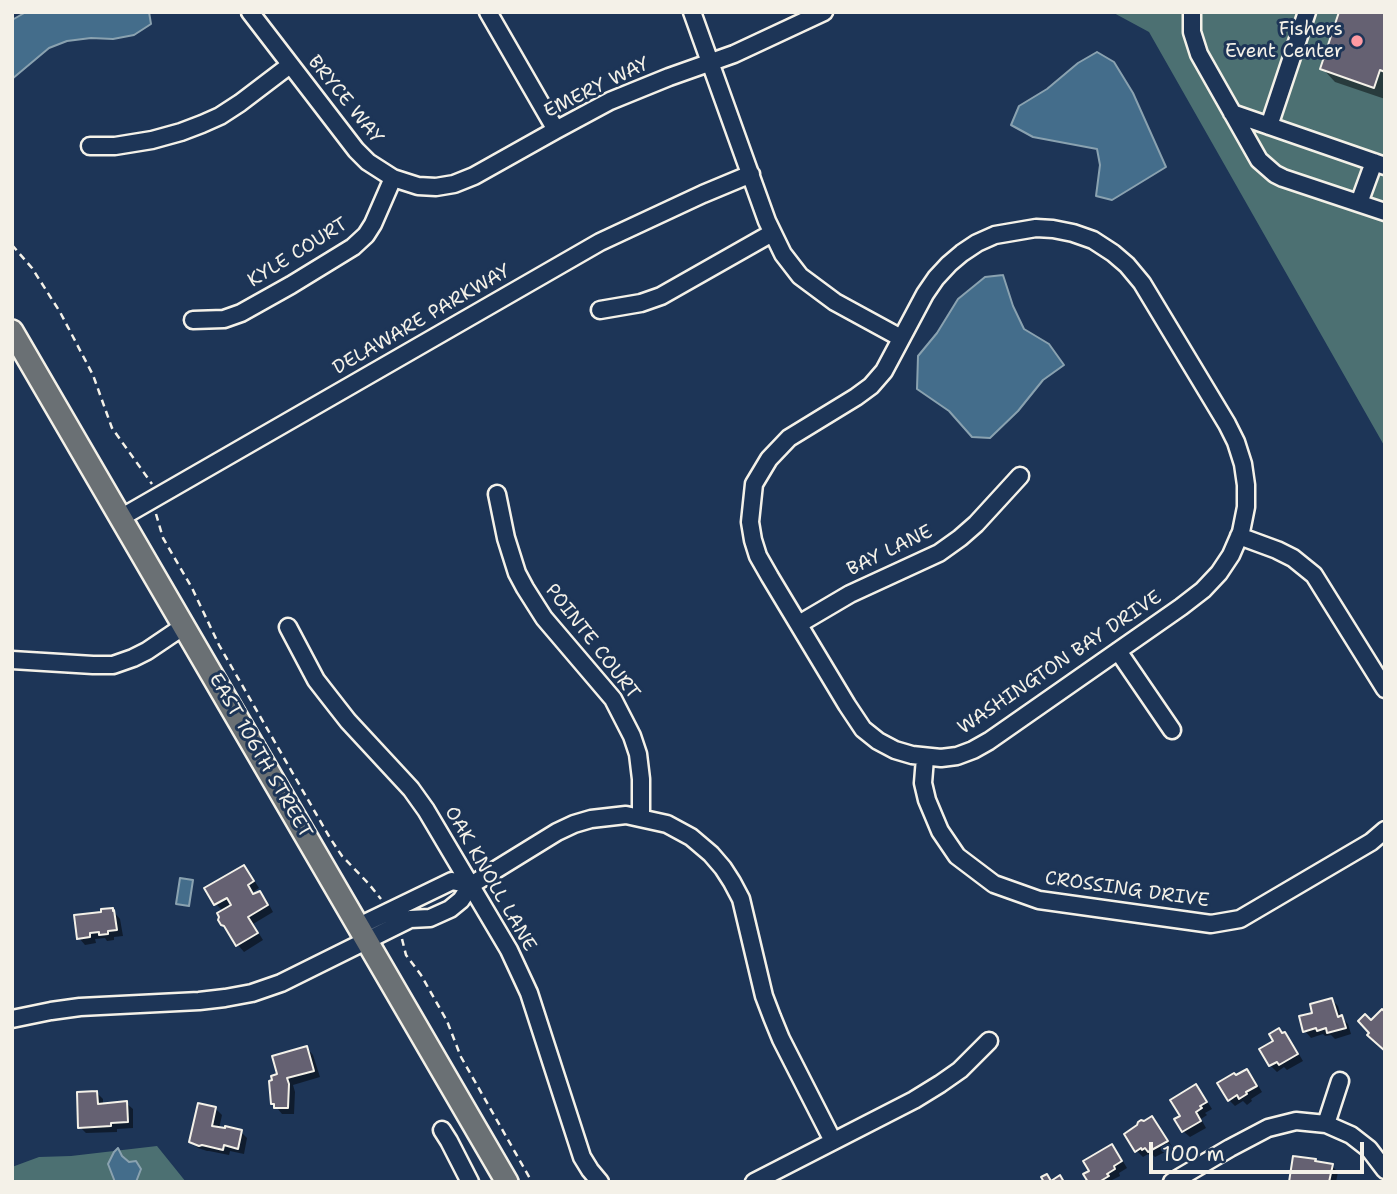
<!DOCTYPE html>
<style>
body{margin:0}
#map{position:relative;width:1397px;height:1194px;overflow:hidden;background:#1d3557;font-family:"Shantell Sans",sans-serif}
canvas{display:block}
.frame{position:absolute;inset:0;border:14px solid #f4f1e8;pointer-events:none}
.scale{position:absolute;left:1149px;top:1142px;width:215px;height:32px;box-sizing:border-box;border:4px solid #f4f1e8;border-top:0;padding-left:9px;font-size:21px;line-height:24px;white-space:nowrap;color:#f4f1e8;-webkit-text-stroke:5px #1d3557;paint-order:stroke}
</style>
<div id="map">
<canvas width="1397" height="1194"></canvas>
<div class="frame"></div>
<div class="scale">100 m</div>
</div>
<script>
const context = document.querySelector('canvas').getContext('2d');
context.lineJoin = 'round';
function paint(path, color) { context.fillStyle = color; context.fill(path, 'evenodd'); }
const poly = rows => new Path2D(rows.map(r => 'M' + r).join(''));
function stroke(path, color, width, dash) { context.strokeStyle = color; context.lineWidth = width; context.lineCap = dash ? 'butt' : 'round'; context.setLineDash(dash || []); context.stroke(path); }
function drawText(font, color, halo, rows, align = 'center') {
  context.font = font + ' "Shantell Sans",sans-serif'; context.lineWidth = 6; context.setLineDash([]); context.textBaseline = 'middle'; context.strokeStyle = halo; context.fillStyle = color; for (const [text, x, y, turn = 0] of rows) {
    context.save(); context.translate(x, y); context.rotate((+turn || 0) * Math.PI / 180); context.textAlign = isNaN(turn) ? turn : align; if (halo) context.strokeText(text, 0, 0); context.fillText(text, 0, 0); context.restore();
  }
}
const green = poly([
 [1112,12,1385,12,1385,447,1149,32],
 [157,1146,186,1182,12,1182,12,1167,39,1157,71,1156]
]);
const water = poly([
 [26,12,149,12,151,24,134,35,113,39,91,38,67,41,49,48,12,79,12,20,26,12],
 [1097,52,1114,62,1133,93,1166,167,1112,200,1096,196,1100,165,1097,149,1033,137,1011,125,1019,106,1047,89,1078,63,1097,52],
 [1003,275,1013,306,1024,329,1049,344,1064,365,1043,380,1018,411,990,438,972,437,949,411,917,389,918,356,937,333,958,299,985,277,1003,275],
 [180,878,193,880,189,906,176,904,180,878],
 [118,1148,122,1156,129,1162,136,1161,141,1169,136,1182,115,1182,108,1164,114,1152,118,1148]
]);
const shadow = poly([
 [1385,12,1385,99,1335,82,1322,68],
 [244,867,250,874,259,888,253,892,255,895,259,893,266,899,273,912,253,924,263,940,244,952,238,945,229,930,223,911,216,904,207,889],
 [112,910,120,919,123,936,114,937,114,940,107,941,105,938,95,939,96,943,85,945,79,938,103,914],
 [1332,1000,1338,1006,1341,1017,1348,1024,1351,1034,1335,1039,1331,1035,1325,1036,1323,1034,1311,1038,1305,1031,1314,1014],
 [1279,1030,1291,1041,1303,1061,1287,1070,1284,1067,1277,1072,1270,1065],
 [307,1048,313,1055,320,1077,293,1085,295,1092,294,1114,282,1114,273,1103,279,1075],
 [1247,1071,1253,1077,1262,1092,1251,1099,1252,1101,1247,1105,1243,1101,1235,1106,1229,1100,1236,1077],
 [1196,1087,1202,1093,1212,1109,1205,1113,1207,1115,1201,1119,1206,1128,1190,1137,1183,1131,1182,1116],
 [97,1093,103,1099,103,1105,126,1103,133,1109,133,1128,117,1129,117,1132,86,1133,80,1127],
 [216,1109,222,1115,219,1129,241,1132,247,1138,244,1154,230,1151,229,1155,209,1151,207,1151,198,1148,191,1142],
 [1152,1118,1158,1125,1173,1148,1155,1157,1152,1154,1150,1156,1148,1154,1143,1157,1137,1151,1139,1126],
 [1111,1147,1118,1153,1127,1168,1119,1173,1120,1176,1112,1180,1113,1182,1090,1182],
 [1332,1166,1338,1172,1336,1182,1291,1182]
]);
const building = poly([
 [1339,12,1385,12,1385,72,1380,70,1374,88,1320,69,1339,12],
 [244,865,254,881,248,885,253,894,260,891,268,905,248,917,258,933,236,946,224,926,221,925,218,920,219,917,217,913,231,905,227,898,214,905,204,888,244,865],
 [113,908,113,911,114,910,117,930,108,931,108,934,99,935,99,932,90,933,90,937,77,939,74,915,101,912,101,909,113,908],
 [1332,998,1338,1017,1342,1015,1346,1028,1327,1033,1326,1028,1317,1031,1316,1028,1303,1032,1299,1016,1312,1013,1310,1004,1332,998],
 [1382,1009,1385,1012,1385,1051,1367,1035,1369,1033,1358,1021,1365,1014,1371,1020,1382,1009],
 [1279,1028,1282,1033,1285,1032,1298,1054,1279,1065,1277,1062,1269,1066,1259,1049,1273,1041,1269,1034,1279,1028],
 [307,1046,314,1071,287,1078,289,1084,288,1108,274,1108,274,1104,271,1104,269,1081,272,1080,271,1076,277,1074,272,1056,307,1046],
 [1247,1069,1257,1086,1246,1092,1247,1094,1239,1099,1237,1095,1228,1101,1217,1083,1234,1073,1236,1075,1247,1069],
 [1196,1084,1207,1102,1200,1106,1202,1108,1196,1112,1201,1121,1182,1132,1174,1119,1180,1116,1170,1100,1196,1084],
 [97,1091,98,1104,127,1101,128,1122,111,1123,111,1126,78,1128,77,1092,97,1091],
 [198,1103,216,1107,212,1126,225,1128,225,1126,242,1130,238,1149,224,1145,223,1150,202,1145,199,1146,189,1142,198,1103],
 [1152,1116,1168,1141,1148,1152,1145,1148,1142,1150,1141,1148,1135,1152,1124,1134,1137,1125,1138,1122,1141,1120,1144,1121,1152,1116],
 [1112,1144,1122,1161,1114,1166,1115,1169,1107,1174,1109,1176,1099,1182,1088,1182,1083,1174,1089,1171,1083,1161,1112,1144],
 [1293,1156,1316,1159,1315,1161,1333,1164,1329,1182,1289,1182,1293,1156],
 [1047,1174,1051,1181,1060,1175,1064,1182,1044,1182,1041,1177,1047,1174]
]);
const path = poly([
 [12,245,32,268,60,312,93,375,112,428,152,484],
 [156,514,163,538,192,588,219,645,330,838,342,856,368,883,381,899],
 [402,939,406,955,421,975,447,1021,461,1057,532,1182]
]);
const minor = poly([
 [250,12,356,150,368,162,393,178,418,186,436,187,454,184,474,176,556,130,610,101,669,77,734,54,824,12],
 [488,12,556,130],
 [692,12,767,221,783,254,800,276,835,302,901,338],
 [1192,12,1192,32,1199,54,1259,160,1275,174,1283,178,1385,212],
 [1232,113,1385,166],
 [1269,126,1307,12],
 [90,146,115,146,152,140,181,132,202,124,220,116,240,103,290,65],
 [1359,203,1374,162],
 [1036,228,1053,229,1073,233,1093,240,1113,253,1127,265,1142,283,1227,424,1236,442,1243,464,1246,485,1246,507,1241,532,1231,555,1219,573,1203,590,1181,607,989,741,973,750,957,756,941,758,912,755,895,750,878,741,863,729,847,705,770,577,758,556,753,540,750,522,754,484,769,459,789,438,856,397,871,386,884,371,925,294,936,278,949,264,962,253,977,243,995,235,1036,228],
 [600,310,641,303,661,296,772,233],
 [193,320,224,319,241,313,291,285,353,247,366,235,373,224,393,178],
 [497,494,506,538,517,573,525,588,544,618,613,699,632,736,638,754,641,779,641,818],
 [122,517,600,242,703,194,751,174],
 [1239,536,1277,550,1293,558,1314,575,1385,689],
 [799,624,850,594,939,553,960,538,976,524,1020,476],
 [288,627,316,680,330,698,348,721,411,789,426,810,509,950,529,993,582,1157,590,1170,600,1182],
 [1118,651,1172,730],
 [12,660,93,665,113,665,133,658,147,651,184,626],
 [925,758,923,783,927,800,940,831,957,856,994,884,1039,900,1211,924,1240,919,1371,842,1385,830],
 [359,926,452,881,471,885],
 [12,1019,51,1011,80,1007,199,1001,225,998,252,993,281,983,410,919,430,918,450,909,461,900,471,885,557,832,574,824,591,819,626,815,667,824,691,837,711,854,723,868,732,882,741,899,764,996,772,1017,781,1039,833,1141],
 [1326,1124,1340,1081],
 [442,1130,449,1141,470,1182],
 [754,1182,914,1100,940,1084,960,1070,989,1041],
 [1172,1182,1230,1148,1268,1128,1296,1121,1326,1124,1351,1135,1369,1149,1385,1170]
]);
const major = poly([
 [12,331,507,1182]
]);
const markers = [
 [1357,41,7,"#ff9aa2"]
];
const poiNames = [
 ["Fishers",1343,30],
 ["Event Center",1343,52]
];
const streetNames = [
 ["EMERY WAY",597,88,-26],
 ["BRYCE WAY",345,100,51],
 ["KYLE COURT",298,253,-32],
 ["DELAWARE PARKWAY",422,320,-30],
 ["BAY LANE",890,551,-26],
 ["POINTE COURT",592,642,52],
 ["WASHINGTON BAY DRIVE",1060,663,-34],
 ["EAST 106TH STREET",260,756,60],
 ["OAK KNOLL LANE",490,879,60],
 ["CROSSING DRIVE",1127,890,8]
];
paint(green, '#4c7072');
paint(water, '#446d8b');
stroke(water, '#8aa2b0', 2);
paint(shadow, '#0007');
paint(building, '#656172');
stroke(building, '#f4f1e8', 2);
stroke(minor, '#f4f1e8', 21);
stroke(major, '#f4f1e8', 26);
stroke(path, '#f4f1e8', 2.5, [7, 5]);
stroke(minor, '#1d3557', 16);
stroke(major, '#6a7074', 21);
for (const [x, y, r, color] of markers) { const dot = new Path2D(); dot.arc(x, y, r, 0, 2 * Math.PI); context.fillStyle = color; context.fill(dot); stroke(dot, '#1d3557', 2.5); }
drawText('19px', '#f4f1e8', '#1d3557', poiNames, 'right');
drawText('19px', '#f4f1e8', '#1d3557', streetNames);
</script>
